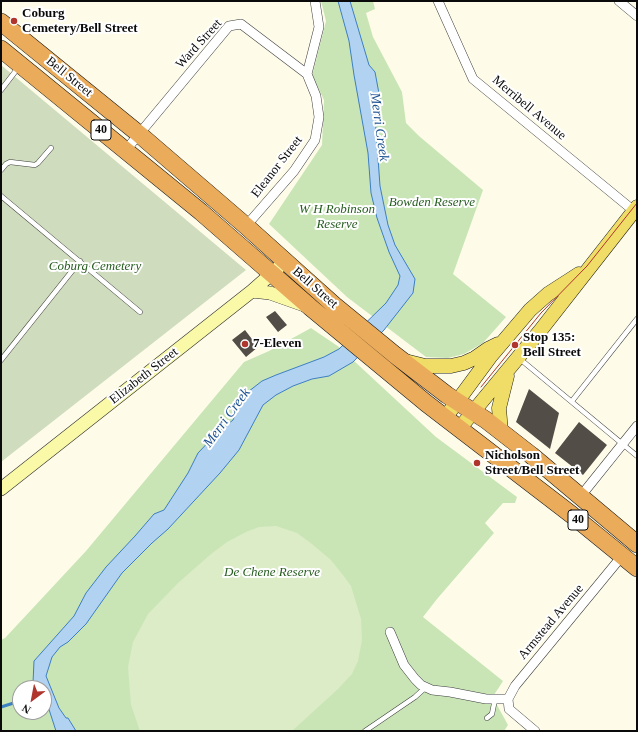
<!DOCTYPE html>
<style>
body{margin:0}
#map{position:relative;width:638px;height:732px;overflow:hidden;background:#fefce9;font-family:Georgia,serif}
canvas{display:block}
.frame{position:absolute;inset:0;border:2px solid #0a0a0a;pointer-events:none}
.north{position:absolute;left:12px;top:680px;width:40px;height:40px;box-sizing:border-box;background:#fff;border:1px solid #9d9d9d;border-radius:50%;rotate:212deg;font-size:11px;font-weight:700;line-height:16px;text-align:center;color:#0a0a0a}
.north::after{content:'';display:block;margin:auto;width:14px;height:18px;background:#af352d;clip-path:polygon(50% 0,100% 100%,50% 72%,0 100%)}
</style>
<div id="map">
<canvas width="638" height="732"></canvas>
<div class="frame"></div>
<div class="north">N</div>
</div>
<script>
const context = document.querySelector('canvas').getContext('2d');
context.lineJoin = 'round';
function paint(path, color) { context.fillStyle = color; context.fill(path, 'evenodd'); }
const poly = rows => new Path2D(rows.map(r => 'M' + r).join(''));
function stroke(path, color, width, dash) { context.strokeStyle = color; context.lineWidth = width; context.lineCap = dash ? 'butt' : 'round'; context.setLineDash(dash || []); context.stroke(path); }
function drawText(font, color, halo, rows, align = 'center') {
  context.font = font + ' Georgia,serif'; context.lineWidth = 4; context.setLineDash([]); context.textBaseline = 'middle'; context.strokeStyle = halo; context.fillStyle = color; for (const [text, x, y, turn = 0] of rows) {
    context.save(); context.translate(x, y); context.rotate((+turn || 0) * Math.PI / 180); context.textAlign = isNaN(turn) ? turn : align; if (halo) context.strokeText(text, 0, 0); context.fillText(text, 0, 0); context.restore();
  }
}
const green = poly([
 [321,1,373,1,375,9,366,13,373,37,402,92,406,123,419,136,483,190,453,274,506,317,483,343,464,354,448,358,426,357,347,297,269,224,322,145,324,100,312,76,326,21],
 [311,328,339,347,436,437,517,497,515,503,503,503,485,523,494,533,437,599,423,617,503,681,494,695,497,705,508,725,504,731,1,731,1,640,5,638,86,551,244,362,269,351],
 [20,688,44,688,44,712,20,712]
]);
const cemetery = poly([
 [1,65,246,270,1,462]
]);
const pitch = poly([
 [276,526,297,533,312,544,331,560,343,575,351,586,361,619,362,640,358,661,352,674,338,689,292,731,140,731,131,705,128,667,133,642,148,614,178,583,211,554,227,542,246,532,259,527]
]);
const water = poly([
 [338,1,350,1,369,65,375,72,380,99,375,116,380,186,388,225,395,245,415,279,413,293,384,330,353,362,329,376,312,379,293,386,276,395,263,405,239,450,220,473,168,529,152,543,122,573,86,624,68,642,60,647,52,657,46,676,59,708,66,718,68,718,76,731,56,731,44,694,44,688,38,688,33,683,34,661,74,616,86,593,106,567,135,536,154,514,164,510,188,473,198,453,216,434,233,420,244,395,262,381,276,375,324,357,339,349,386,303,398,285,400,276,389,252,377,218,371,193,368,153,354,75,349,41,338,1]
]);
const stream = poly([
 [1,707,20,701]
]);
const building = poly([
 [275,311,287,325,278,332,266,317],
 [245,330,258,347,246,357,232,340],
 [529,389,559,413,550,449,516,422],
 [579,422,607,445,583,475,555,453]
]);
const lane = poly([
 [1,90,18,68],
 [1,170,6,164,10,162,35,165,38,163,51,148],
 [1,196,140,312],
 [520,359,637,456],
 [1,360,80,261],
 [572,401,637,319],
 [487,718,492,714,495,699],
 [365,731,415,697,426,687]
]);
const street = poly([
 [438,1,473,79,634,211],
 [619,1,637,16],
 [307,74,319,27,315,1],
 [125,151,229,26,241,24,307,74],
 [246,226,294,171,315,140,319,117,316,96,307,74],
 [580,497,637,426],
 [390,632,404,665,415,679,421,685,432,690,450,692,486,699,508,699],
 [535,731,509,709,508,699,515,686,622,556]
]);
const secondary = poly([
 [252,291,270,293,304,305],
 [1,489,252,291,278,268]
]);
const primary = poly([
 [405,361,425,366,451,366,464,363,475,358,488,349,498,344],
 [445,418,490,357,530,310,548,294,579,274],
 [459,429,540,331,637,207],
 [501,432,499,408,507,376]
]);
const highway = poly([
 [1,22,139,134,246,226,334,305,395,355,447,395,486,420,531,455,637,544],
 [1,49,201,212,310,307,426,403,572,515,637,568]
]);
const tram = poly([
 [481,387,541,313,587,266,637,203]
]);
const markers = [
 [14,21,4,"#af352d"],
 [245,344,4,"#af352d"],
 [515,345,4,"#af352d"],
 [477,463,4,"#af352d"]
];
const shields = [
 [101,130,20],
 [578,520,20]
];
const shieldNames = [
 ["40",101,130],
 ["40",578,520]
];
const poiNames = [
 ["Coburg",22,14],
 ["Cemetery/Bell Street",22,29],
 ["Stop 135:",523,338],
 ["Bell Street",523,353],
 ["7-Eleven",253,344],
 ["Nicholson",485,456],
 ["Street/Bell Street",485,471]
];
const streetNames = [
 ["Ward Street",199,44,-48],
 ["Bell Street",69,77,39],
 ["Merribell Avenue",529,108,40],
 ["Eleanor Street",277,167,-52],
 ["Bell Street",315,288,41],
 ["Elizabeth Street",144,376,-38],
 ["Armstead Avenue",551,622,-50]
];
const parkNames = [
 ["Bowden Reserve",432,203],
 ["W H Robinson",337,210],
 ["Reserve",337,225],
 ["Coburg Cemetery",95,267],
 ["De Chene Reserve",272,573]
];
const waterNames = [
 ["Merri Creek",379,127,82],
 ["Merri Creek",227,418,-54]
];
paint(green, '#c9e5b6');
paint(cemetery, '#cfdcbd');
paint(pitch, '#dbecc7');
paint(water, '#b1d2f1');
stroke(water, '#3d7fc3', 1);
stroke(stream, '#3d7fc3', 3);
paint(building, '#524d47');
stroke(lane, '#3d3d3d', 5.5);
stroke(street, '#3d3d3d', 10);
stroke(secondary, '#2c2c2c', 14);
stroke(primary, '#1b1b1b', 15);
stroke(highway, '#1b1b1b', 18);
stroke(lane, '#fff', 4.5);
stroke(street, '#fff', 9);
stroke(secondary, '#f9f9a8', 13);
stroke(primary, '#efdd67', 14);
stroke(highway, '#eaab5a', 17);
stroke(tram, '#af352d', 1);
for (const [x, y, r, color] of markers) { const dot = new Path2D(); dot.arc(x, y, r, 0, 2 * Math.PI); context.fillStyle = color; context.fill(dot); stroke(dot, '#fff', 1.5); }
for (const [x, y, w] of shields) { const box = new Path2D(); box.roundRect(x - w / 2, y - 10, w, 20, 3); context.fillStyle = '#fff'; context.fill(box); stroke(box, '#0a0a0a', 1); }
drawText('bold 12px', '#0a0a0a', null, shieldNames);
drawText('bold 13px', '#0a0a0a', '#fff', poiNames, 'left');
drawText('13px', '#0a0a0a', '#fff', streetNames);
drawText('italic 13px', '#265c20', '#fff', parkNames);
drawText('italic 14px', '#1d5292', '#fff', waterNames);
</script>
